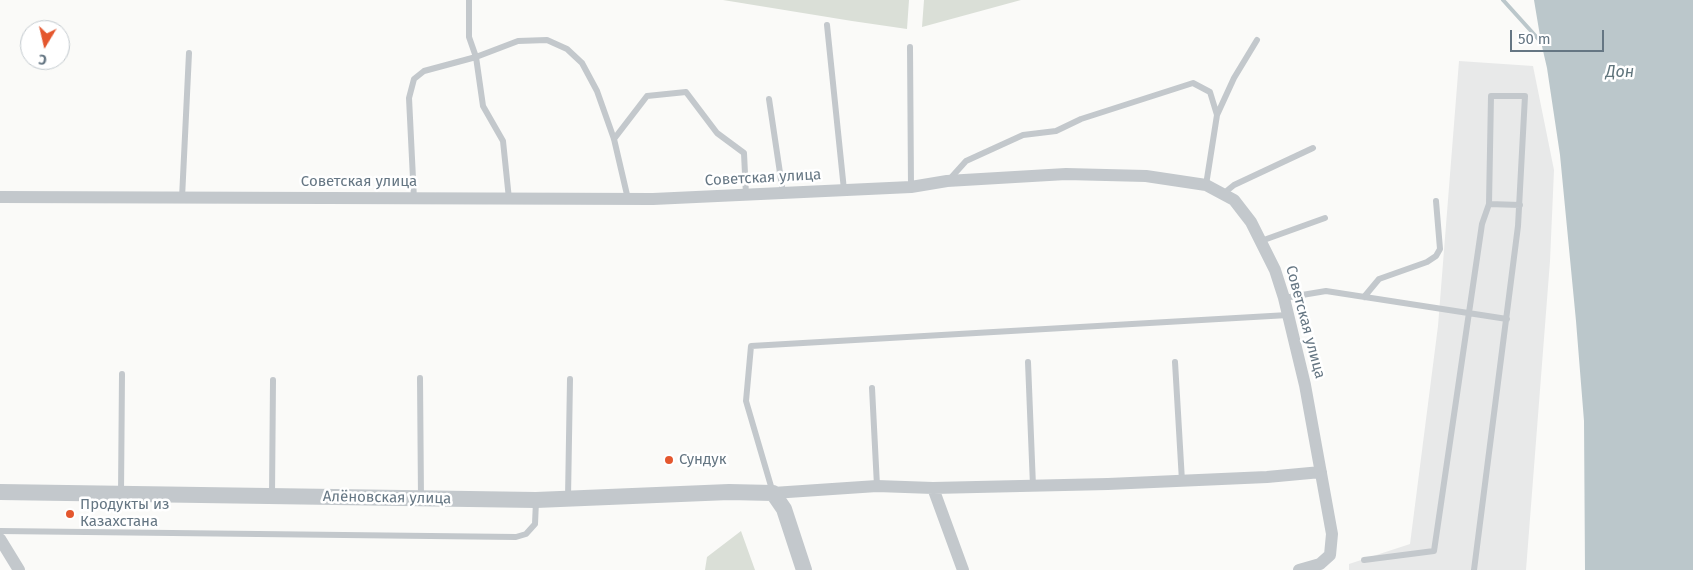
<!DOCTYPE html>
<meta charset="utf-8">
<style>
body{margin:0}
#map{position:relative;width:1693px;height:570px;overflow:hidden;background:#fafaf8;font-family:"Fira Sans",sans-serif}
canvas{display:block}
.north{position:absolute;left:20px;top:20px;width:50px;height:50px;box-sizing:border-box;background:#fff;border:1px solid #c1c8cd;border-radius:50%;rotate:189deg;font-size:14px;font-weight:700;line-height:20px;text-align:center;color:#657683}
.north::after{content:'';display:block;margin:auto;width:18px;height:22px;background:#e4572e;clip-path:polygon(50% 0,100% 100%,50% 72%,0 100%)}
.scale{position:absolute;left:1510px;top:30px;width:94px;height:22px;box-sizing:border-box;border:2px solid #657683;border-top:0;padding-left:6px;font-size:15px;line-height:18px;white-space:nowrap;color:#657683;-webkit-text-stroke:4px #fff;paint-order:stroke}
</style>
<div id="map">
<canvas width="1693" height="570"></canvas>
<div class="north">С</div>
<div class="scale">50 m</div>
</div>
<script>
const context = document.querySelector('canvas').getContext('2d');
context.lineJoin = 'round';
function paint(path, color) { context.fillStyle = color; context.fill(path, 'evenodd'); }
const poly = rows => new Path2D(rows.map(r => 'M' + r).join(''));
function stroke(path, color, width, dash) { context.strokeStyle = color; context.lineWidth = width; context.lineCap = dash ? 'butt' : 'round'; context.setLineDash(dash || []); context.stroke(path); }
function drawText(font, color, halo, rows, align = 'center') {
  context.font = font + ' "Fira Sans",sans-serif'; context.lineWidth = 5; context.setLineDash([]); context.textBaseline = 'middle'; context.strokeStyle = halo; context.fillStyle = color; for (const [text, x, y, turn = 0] of rows) {
    context.save(); context.translate(x, y); context.rotate((+turn || 0) * Math.PI / 180); context.textAlign = isNaN(turn) ? turn : align; if (halo) context.strokeText(text, 0, 0); context.fillText(text, 0, 0); context.restore();
  }
}
const built = poly([
 [1459,61,1533,66,1554,170,1550,261,1526,570,1349,570,1349,564,1410,544,1438,326]
]);
const green = poly([
 [723,0,909,0,907,29,852,21],
 [924,0,1021,0,922,27],
 [741,531,755,570,705,570,707,557]
]);
const water = poly([
 [1534,0,1693,0,1693,570,1585,570,1584,421,1576,321,1560,155,1547,68,1541,42]
]);
const stream = poly([
 [1503,0,1541,42,1545,42]
]);
const service = poly([
 [827,25,844,190],
 [910,47,911,187],
 [769,99,783,193],
 [614,139,647,96,686,92,717,133,744,153,746,195],
 [948,181,966,161,1023,135,1056,131,1081,119,1193,83,1210,92,1217,115],
 [1206,185,1217,115,1234,78,1257,40],
 [1223,194,1234,185,1313,148],
 [182,198,189,53],
 [414,199,409,98,414,79,424,71,476,57,469,37,469,0],
 [509,199,503,141,483,106,476,57,518,41,547,40,567,49,582,63,597,91,614,139,628,199],
 [1489,204,1520,205],
 [1261,241,1325,218],
 [1364,297,1379,279,1427,262,1436,256,1440,249,1436,201],
 [1284,298,1326,291,1507,319],
 [1028,362,1033,486],
 [1175,362,1182,481],
 [420,378,421,498],
 [872,388,877,486],
 [121,493,122,374],
 [773,493,746,401,751,346,1288,315],
 [272,495,273,380],
 [568,498,570,379],
 [0,531,516,537,526,534,535,524,536,501],
 [1364,560,1434,551,1482,224,1489,204,1491,96,1525,96,1518,226,1474,570]
]);
const minor = poly([
 [0,197,653,199,911,187,947,181,1066,174,1146,176,1206,185,1234,200,1251,222,1275,270,1284,298,1305,385,1332,534,1330,555,1320,564,1299,570],
 [933,488,963,570],
 [773,493,877,486,933,488,1108,484,1267,477,1321,472],
 [0,539,19,570]
]);
const tertiary = poly([
 [0,492,536,500,729,492,773,493,784,509,804,570]
]);
const markers = [
 [669,460,5,"#e4572e"],
 [70,514,5,"#e4572e"]
];
const streetNames = [
 ["Советская улица",763,178,-3],
 ["Советская улица",359,182],
 ["Советская улица",1305,322,75],
 ["Алёновская улица",387,498,1]
];
const poiNames = [
 ["Сундук",679,460],
 ["Продукты из",80,505],
 ["Казахстана",80,522]
];
const waterNames = [
 ["Дон",1620,73]
];
paint(built, '#e8e9e9');
paint(green, '#dadfd7');
paint(water, '#bbc7cb');
stroke(stream, '#bbc7cb', 4);
stroke(service, '#c3c8cc', 6);
stroke(minor, '#c3c8cc', 12);
stroke(tertiary, '#c3c8cc', 16);
for (const [x, y, r, color] of markers) { const dot = new Path2D(); dot.arc(x, y, r, 0, 2 * Math.PI); context.fillStyle = color; context.fill(dot); stroke(dot, '#fff', 2); }
drawText('15px', '#657683', '#fff', streetNames);
drawText('15px', '#657683', '#fff', poiNames, 'left');
drawText('italic 16px', '#60757c', '#fff', waterNames);
</script>
